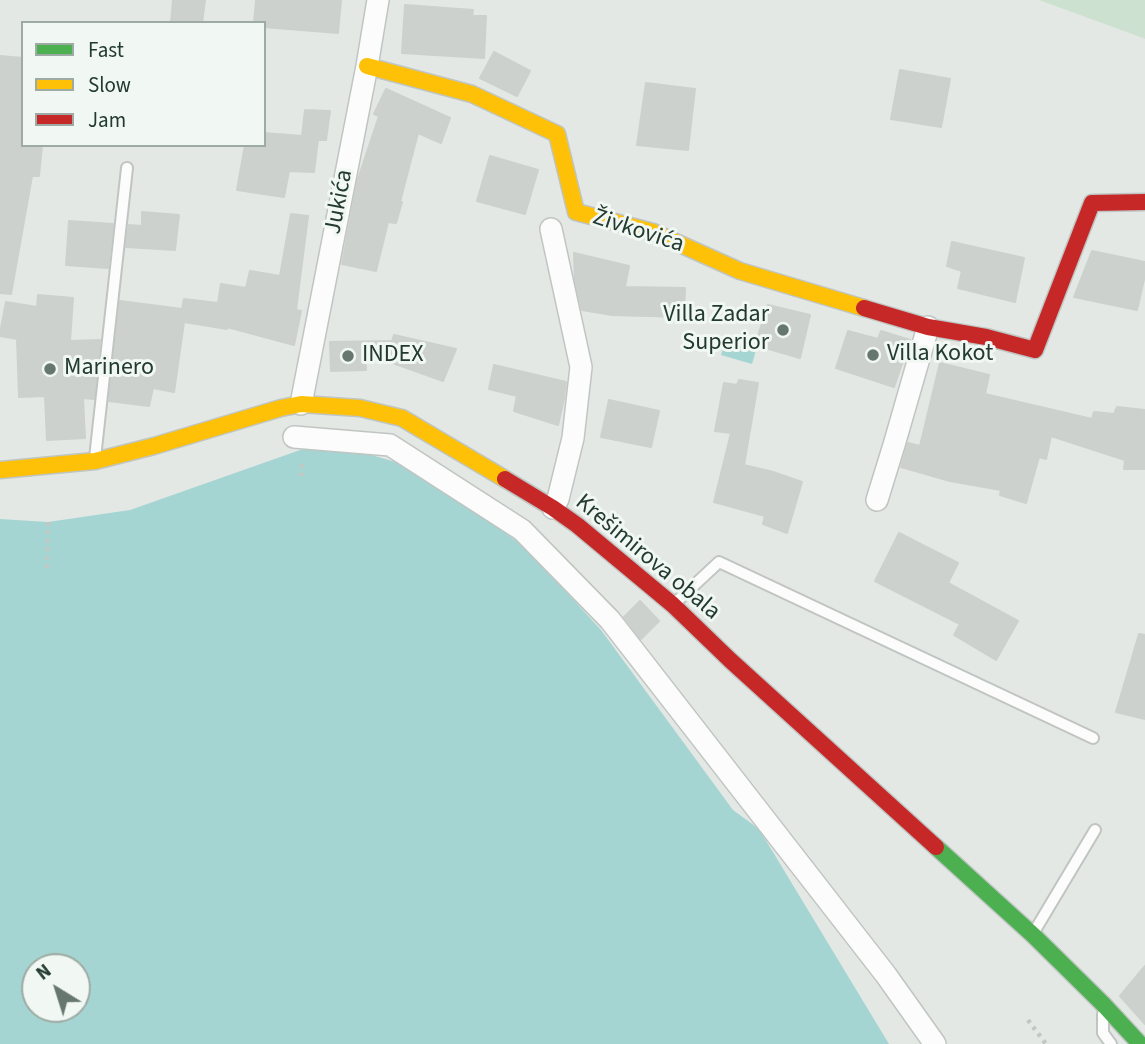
<!DOCTYPE html>
<meta charset="utf-8">
<style>
body{margin:0}
#map{position:relative;width:1145px;height:1044px;overflow:hidden;background:#e3e8e5;font-family:"Source Sans 3",sans-serif}
canvas{display:block}
.legend{position:absolute;left:21px;top:21px;width:245px;height:126px;box-sizing:border-box;background:#f1f7f3;border:2px solid #9eaba5;margin:0;padding:9px 12px;list-style:none;font-size:21px;color:#223a2f}
.legend li{display:flex;align-items:center;gap:14px;height:35px}
.legend b{width:35px;border:2px solid #9eaba5}
.north{position:absolute;left:21px;top:953px;width:70px;height:70px;box-sizing:border-box;background:#f1f7f3;border:2px solid #9eaba5;border-radius:50%;rotate:322deg;font-size:19px;font-weight:700;line-height:28px;text-align:center;color:#223a2f}
.north::after{content:'';display:block;margin:auto;width:24px;height:32px;background:#66776f;clip-path:polygon(50% 0,100% 100%,50% 72%,0 100%)}
</style>
<div id="map">
<canvas width="1145" height="1044"></canvas>
<ul class="legend">
<li><b style="height:9px;background:#4caf50"></b>Fast</li>
<li><b style="height:9px;background:#ffc107"></b>Slow</li>
<li><b style="height:9px;background:#c62828"></b>Jam</li>
</ul>
<div class="north">N</div>
</div>
<script>
const context = document.querySelector('canvas').getContext('2d');
context.lineJoin = 'round';
function paint(path, color) { context.fillStyle = color; context.fill(path, 'evenodd'); }
const poly = rows => new Path2D(rows.map(r => 'M' + r).join(''));
function stroke(path, color, width, dash) { context.strokeStyle = color; context.lineWidth = width; context.lineCap = dash ? 'butt' : 'round'; context.setLineDash(dash || []); context.stroke(path); }
function drawText(font, color, halo, rows, align = 'center') {
  context.font = font + ' "Source Sans 3",sans-serif'; context.lineWidth = 6; context.setLineDash([]); context.textBaseline = 'middle'; context.strokeStyle = halo; context.fillStyle = color; for (const [text, x, y, turn = 0] of rows) {
    context.save(); context.translate(x, y); context.rotate((+turn || 0) * Math.PI / 180); context.textAlign = isNaN(turn) ? turn : align; if (halo) context.strokeText(text, 0, 0); context.fillText(text, 0, 0); context.restore();
  }
}
const green = poly([
 [1039,0,1145,0,1145,39,1143,38]
]);
const water = poly([
 [726,341,756,350,752,364,721,355],
 [303,449,368,454,399,463,479,514,526,548,601,630,733,810,759,829,889,1044,0,1044,0,519,48,522,130,510],
 [35,967,77,967,77,1009,35,1009]
]);
const building = poly([
 [173,0,205,0,202,23,171,23,173,0],
 [256,0,341,0,338,33,264,27,264,23,254,23,256,0],
 [405,5,473,10,472,16,486,16,484,58,402,53,405,5],
 [494,52,530,71,517,96,480,78,494,52],
 [0,56,23,58,23,145,42,145,39,176,32,176,11,294,0,293,0,56],
 [900,70,950,79,941,127,891,119,900,70],
 [646,83,695,89,688,150,637,145,646,83],
 [386,89,450,118,441,143,418,133,400,202,402,202,396,223,388,222,376,271,342,264,358,179,379,116,374,114,386,89],
 [305,110,330,111,326,140,318,140,314,172,289,171,284,197,237,190,245,145,264,145,264,133,302,136,305,110],
 [490,156,538,170,525,214,477,201,490,156],
 [142,212,179,215,175,250,126,247,129,225,142,226,142,212],
 [291,214,308,216,296,310,301,311,294,345,227,327,227,329,184,322,174,392,153,388,149,406,109,401,120,301,182,309,184,299,218,303,221,284,246,288,250,271,280,276,291,214],
 [69,221,113,224,108,268,66,265,69,221],
 [952,242,1024,258,1015,302,958,288,962,271,947,266,952,242],
 [1092,251,1145,262,1145,275,1137,310,1074,297,1092,251],
 [574,253,629,266,625,287,685,288,684,317,612,315,582,310,575,280,574,253],
 [38,295,73,298,70,341,100,340,94,399,83,398,85,438,47,440,45,396,19,397,17,339,0,336,0,333,6,302,37,307,38,295],
 [768,305,810,315,800,358,755,345,768,305],
 [848,331,878,339,881,331,910,340,894,387,836,368,848,331],
 [394,335,456,349,443,381,365,353,366,370,331,371,330,342,392,341,394,335],
 [940,363,989,375,985,394,1092,419,1094,412,1114,414,1117,407,1145,410,1145,469,1124,469,1125,460,1051,436,1046,459,1039,457,1026,503,1000,495,1001,490,950,481,901,467,908,443,920,446,940,363],
 [494,365,566,382,564,399,558,425,514,411,517,396,489,389,494,365],
 [739,380,758,383,744,465,773,472,802,482,787,533,763,524,765,516,714,502,731,433,715,431,724,383,737,385,739,380],
 [609,400,659,411,651,447,601,437,609,400],
 [899,533,958,563,948,583,1018,621,996,660,954,635,960,624,875,581,899,533],
 [640,601,659,621,641,639,624,617,640,601],
 [1139,634,1145,635,1145,719,1116,712,1139,634],
 [1145,966,1145,1024,1120,996,1145,966]
]);
const path = poly([
 [301,476,302,461],
 [47,568,48,522],
 [1028,1020,1046,1044]
]);
const lane = poly([
 [95,458,127,168],
 [675,603,719,562,1093,738],
 [1034,932,1095,830],
 [1103,1014,1103,1033,1111,1044]
]);
const street = poly([
 [551,229,581,367,573,438,558,499,553,508],
 [301,404,367,66,378,0],
 [294,437,390,445,522,530,610,620,886,975,935,1044],
 [877,500,894,445,928,327]
]);
const fast = poly([
 [936,847,1033,935,1103,1004,1140,1044]
]);
const slow = poly([
 [367,66,472,94,557,134,576,212,653,232,740,271,864,308],
 [0,470,95,461,154,446,281,408,301,404,360,408,402,418,505,479]
]);
const jam = poly([
 [864,308,928,327,986,337,1035,350,1092,203,1145,202],
 [505,479,553,508,577,525,673,605,730,660,936,847]
]);
const markers = [
 [783,330,7,"#66776f"],
 [873,355,7,"#66776f"],
 [348,356,7,"#66776f"],
 [50,369,7,"#66776f"]
];
const streetNames = [
 ["Jukića",340,202,-79],
 ["Živkovića",638,232,18],
 ["Krešimirova obala",647,558,40]
];
const poiNames = [
 ["Villa Zadar",769,316,"right"],
 ["Superior",769,344,"right"],
 ["Villa Kokot",887,355],
 ["INDEX",362,356],
 ["Marinero",64,369]
];
paint(green, '#cce1cf');
paint(water, '#a5d5d2');
paint(building, '#ccd1ce');
stroke(building, '#ccd1ce', 2);
stroke(lane, '#c0c5c2', 14);
stroke(street, '#c0c5c2', 24);
stroke(fast, '#bfc5c2', 19);
stroke(slow, '#bfc5c2', 19);
stroke(jam, '#bfc5c2', 19);
stroke(path, '#c0c8c3', 4.5, [3.5, 5]);
stroke(lane, '#fbfcfb', 10);
stroke(street, '#fbfcfb', 21);
stroke(fast, '#4caf50', 16);
stroke(slow, '#ffc107', 16);
stroke(jam, '#c62828', 16);
for (const [x, y, r, color] of markers) { const dot = new Path2D(); dot.arc(x, y, r, 0, 2 * Math.PI); context.fillStyle = color; context.fill(dot); stroke(dot, '#f1f7f3', 2.5); }
drawText('24px', '#223a2f', '#f1f7f3', streetNames);
drawText('24px', '#223a2f', '#f1f7f3', poiNames, 'left');
</script>
